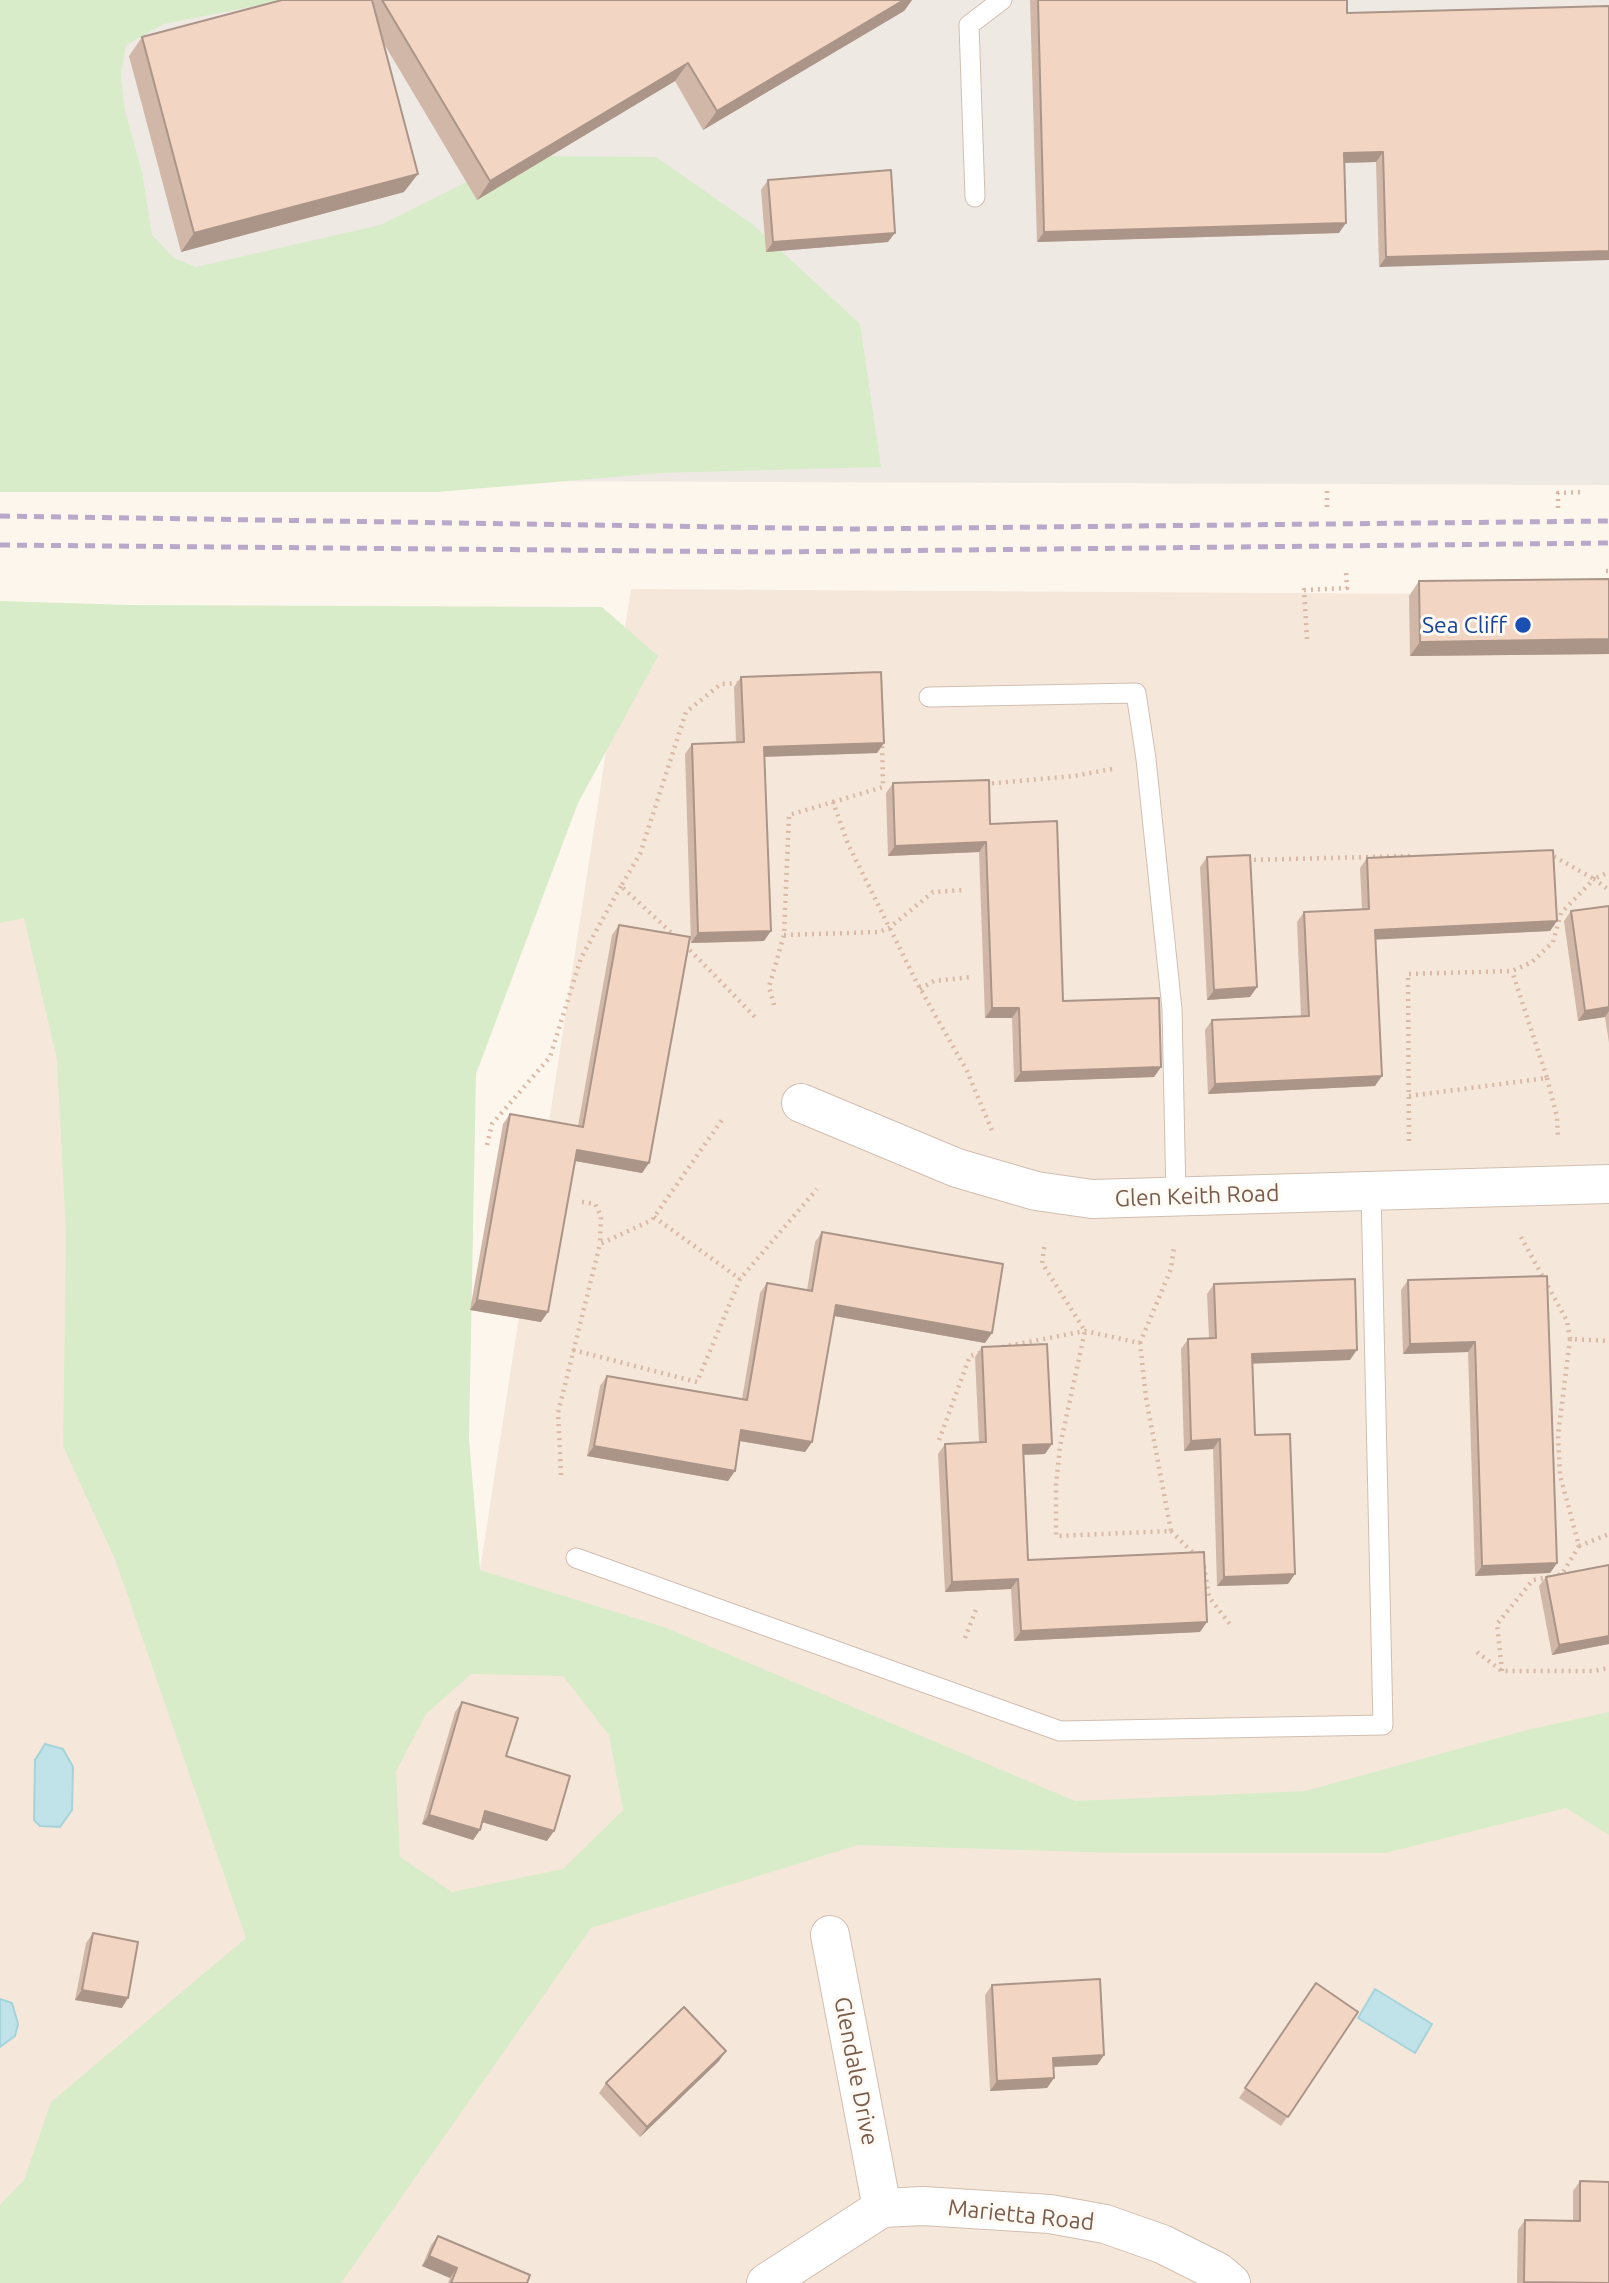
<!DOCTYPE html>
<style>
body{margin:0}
canvas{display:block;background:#fdf6ec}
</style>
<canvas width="1609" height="2283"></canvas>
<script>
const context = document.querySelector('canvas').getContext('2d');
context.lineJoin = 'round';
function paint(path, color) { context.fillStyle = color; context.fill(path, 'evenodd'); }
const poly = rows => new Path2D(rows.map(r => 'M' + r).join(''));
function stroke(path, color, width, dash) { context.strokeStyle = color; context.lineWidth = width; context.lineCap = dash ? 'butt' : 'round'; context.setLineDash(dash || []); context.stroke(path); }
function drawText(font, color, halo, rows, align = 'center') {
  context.font = font + ' Ubuntu,sans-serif'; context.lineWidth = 6; context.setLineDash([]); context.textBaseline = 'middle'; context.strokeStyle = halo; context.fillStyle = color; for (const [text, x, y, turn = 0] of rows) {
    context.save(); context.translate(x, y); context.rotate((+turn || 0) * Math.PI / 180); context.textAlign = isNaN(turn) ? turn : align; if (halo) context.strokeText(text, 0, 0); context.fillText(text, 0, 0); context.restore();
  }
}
const residential = poly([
 [631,589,1609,595,1609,2283,0,2283,0,835,308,1597,480,1570]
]);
const industrial = poly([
 [60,0,1609,0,1609,485,196,480]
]);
const green = poly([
 [0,0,285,0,164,24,126,45,121,75,125,111,142,172,152,235,174,258,196,267,380,225,519,156,656,157,752,224,860,324,881,467,661,473,437,492,0,492],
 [0,601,129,605,602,607,658,656,578,803,476,1074,469,1439,480,1570,664,1627,1075,1801,1305,1791,1527,1730,1609,1712,1609,1835,1566,1808,1385,1853,1118,1853,858,1845,591,1928,341,2283,0,2283,0,2205,24,2180,51,2102,246,1938,115,1559,63,1446,66,1234,57,1059,24,918,0,923],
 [471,1674,563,1676,609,1735,623,1810,563,1869,452,1892,400,1857,396,1771,426,1714]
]);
const water = poly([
 [45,1744,63,1749,73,1767,72,1810,60,1827,40,1826,34,1820,35,1760,45,1744],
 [1375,1989,1432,2024,1415,2053,1358,2018,1375,1989],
 [0,1999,12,2003,18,2024,15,2036,0,2047,0,1999]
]);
const path = poly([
 [1327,491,1327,511],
 [1558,508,1558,493,1582,492],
 [1606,571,1609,571],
 [1307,639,1304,590,1347,588,1346,572],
 [985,784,1074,776,1112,769],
 [833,802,883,787,882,743],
 [1548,853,1594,879,1609,872],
 [1247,860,1410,856],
 [784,935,879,932,889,928,933,892,964,890],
 [676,937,621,886,640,854,686,712,721,684,741,683],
 [685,945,755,1017],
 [920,989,934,981,971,977],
 [774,1005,769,987,784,935,789,815,833,802,848,844,917,983,967,1071,993,1133],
 [1547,1078,1557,1117,1558,1139],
 [1409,1096,1547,1078,1512,971],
 [1409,1141,1408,974,1512,971,1532,962,1553,942,1561,913,1594,879,1609,890],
 [487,1145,492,1124,550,1057,581,958,621,886],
 [582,1202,595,1204,601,1216,600,1244],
 [654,1217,740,1279],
 [1521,1237,1567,1321,1570,1339,1609,1341],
 [1140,1343,1171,1269,1174,1247],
 [1002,1347,1085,1331,1140,1343,1146,1398,1171,1531,1056,1536,1056,1485,1060,1446,1085,1331,1042,1263,1045,1242],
 [573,1350,697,1382,740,1279,817,1189],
 [939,1440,970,1356,980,1353],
 [561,1475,558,1413,600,1244,652,1220,722,1120],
 [1171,1531,1194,1554],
 [1579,1546,1609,1534],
 [1204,1566,1209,1597,1232,1627],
 [1558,1575,1562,1574,1579,1546,1560,1475,1558,1435,1570,1339],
 [965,1638,977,1607],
 [1477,1652,1502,1671,1593,1671,1609,1668],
 [1502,1671,1497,1624,1533,1580,1549,1577]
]);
const service = poly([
 [975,197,969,25,1002,0],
 [929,697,1136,693,1146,759,1172,1009,1176,1197],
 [576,1558,1060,1731,1383,1725,1371,1191]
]);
const minor = poly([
 [801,1103,957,1168,1036,1191,1092,1199,1609,1184],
 [830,1935,882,2208],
 [882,2208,923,2206,1050,2214,1105,2224,1162,2244,1218,2272,1231,2283],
 [766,2283,882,2208]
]);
const rail = poly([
 [0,516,853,529,1609,521],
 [0,545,774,552,1609,543]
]);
const wall = poly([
 [282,0,912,0,904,11,703,130,675,81,477,200,383,42,404,192,181,252,129,56,142,37],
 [1030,0,1347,0,1347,13,1609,6,1379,267,1376,162,1344,163,1339,233,1037,242],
 [768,180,888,242,766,252,761,190],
 [1609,579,1609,654,1410,656,1409,596,1419,581],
 [741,677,884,743,877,753,764,757,764,941,691,943,685,754,692,744,736,742,734,687],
 [893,783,990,824,1063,1001,1161,1067,1154,1077,1014,1082,1012,1018,985,1018,979,852,888,856,886,793],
 [1207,857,1257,987,1250,997,1207,1000,1200,867],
 [1367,858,1557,921,1550,931,1376,939,1375,1086,1208,1094,1205,1030,1212,1020,1301,1016,1297,922,1304,912,1362,909,1360,868],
 [1609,906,1609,1043,1605,1017,1578,1021,1564,921,1571,911],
 [619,925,649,1163,642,1173,575,1161,541,1322,470,1310,503,1124,510,1114,578,1126,612,935],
 [822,1232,985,1343,834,1316,812,1442,805,1452,739,1441,735,1471,728,1481,587,1456,600,1386,607,1376,742,1399,760,1293,767,1283,807,1290,815,1242],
 [1547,1276,1557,1563,1550,1573,1475,1576,1468,1352,1403,1354,1401,1290,1408,1280],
 [1214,1284,1350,1360,1252,1363,1255,1435,1288,1584,1217,1586,1213,1449,1184,1451,1181,1349,1188,1339,1209,1338,1207,1294],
 [982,1347,1045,1454,1023,1455,1028,1560,1200,1632,1014,1641,1011,1589,945,1592,938,1454,945,1444,979,1442,975,1357],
 [1546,1577,1609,1644,1552,1655,1539,1586],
 [462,1702,506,1756,547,1841,482,1822,480,1830,473,1840,422,1824,455,1712],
 [93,1933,122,2008,75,2000,86,1943],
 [1316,1983,1358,2012,1281,2126,1239,2098],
 [992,1985,1104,2055,1097,2065,1054,2067,1054,2078,1047,2088,990,2091,985,1995],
 [719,2061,640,2137,599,2093,606,2083],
 [1580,2181,1609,2283,1517,2283,1518,2230,1525,2220,1573,2221,1573,2191],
 [438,2236,527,2283,448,2283,450,2278,422,2266,431,2245]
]);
const shadedWall = poly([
 [904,0,912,0,904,11,703,130,717,111],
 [688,63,675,81,477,200,490,181],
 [1383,152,1376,162,1337,163,1344,153],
 [418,174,404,192,181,252,194,233],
 [1346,223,1339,233,1037,242,1044,232],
 [895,233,888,242,766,252,773,242],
 [1609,251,1609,260,1379,267,1386,257],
 [1609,639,1609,654,1410,656,1420,642],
 [884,743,877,753,757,757,764,747],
 [986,842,979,852,888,856,895,846],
 [1557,921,1550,931,1368,940,1375,930],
 [771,931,764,941,691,943,698,933],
 [1257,987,1250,997,1207,1000,1214,990],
 [1609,1007,1609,1011,1605,1017,1578,1021,1585,1011],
 [992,1008,1019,1008,1012,1018,985,1018],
 [1161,1067,1154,1077,1014,1082,1021,1072],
 [1382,1076,1375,1086,1208,1094,1215,1084],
 [577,1150,649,1163,642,1173,570,1160],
 [477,1300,548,1312,541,1322,470,1310],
 [836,1305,992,1333,985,1343,829,1315],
 [1475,1342,1468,1352,1403,1354,1410,1344],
 [1357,1350,1350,1360,1245,1364,1252,1354],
 [741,1430,812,1442,805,1452,734,1440],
 [1220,1439,1213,1449,1184,1451,1191,1441],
 [1052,1444,1045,1454,1016,1455,1023,1445],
 [594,1446,735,1471,728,1481,587,1456],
 [1557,1563,1550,1573,1475,1576,1482,1566],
 [1295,1574,1288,1584,1217,1586,1224,1577],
 [1018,1579,1011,1589,945,1592,952,1582],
 [1207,1622,1200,1632,1014,1641,1021,1631],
 [1609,1636,1609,1644,1552,1655,1559,1645],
 [485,1811,554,1831,547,1841,478,1821],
 [429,1815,480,1830,473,1840,422,1824],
 [82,1990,128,1998,122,2008,75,2000],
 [726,2051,719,2061,640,2137,647,2127],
 [1104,2055,1097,2065,1046,2067,1053,2058],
 [1054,2078,1047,2088,990,2091,997,2081],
 [429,2256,457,2268,450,2278,422,2266]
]);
const building = poly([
 [282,0,372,0,418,174,194,233,142,37,282,0],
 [382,0,904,0,717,111,688,63,490,181,382,0],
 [1038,0,1347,0,1347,13,1609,6,1609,251,1386,257,1383,152,1344,153,1346,223,1044,232,1038,0],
 [891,170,895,233,773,242,768,180,891,170],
 [1609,579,1609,639,1420,642,1419,581,1609,579],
 [881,672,884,743,764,747,771,931,698,933,692,744,744,742,741,677,881,672],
 [989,780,990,824,1057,821,1063,1001,1159,998,1161,1067,1021,1072,1019,1008,992,1008,986,842,895,846,893,783,989,780],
 [1553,850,1557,921,1375,930,1382,1076,1215,1084,1212,1020,1309,1016,1304,912,1369,909,1367,858,1553,850],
 [1250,855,1257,987,1214,990,1207,857,1250,855],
 [1609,906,1609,1007,1585,1011,1571,911,1609,906],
 [619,925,690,937,649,1163,577,1150,548,1312,477,1300,510,1114,583,1127,619,925],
 [822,1232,1003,1264,992,1333,836,1305,812,1442,741,1430,735,1471,594,1446,607,1376,747,1400,767,1283,812,1291,822,1232],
 [1547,1276,1557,1563,1482,1566,1475,1342,1410,1344,1408,1280,1547,1276],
 [1355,1279,1357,1350,1252,1354,1255,1435,1290,1434,1295,1574,1224,1577,1220,1439,1191,1441,1188,1339,1216,1338,1214,1284,1355,1279],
 [1047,1344,1052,1444,1023,1445,1028,1560,1204,1552,1207,1622,1021,1631,1018,1579,952,1582,945,1444,986,1442,982,1347,1047,1344],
 [1609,1565,1609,1636,1559,1645,1546,1577,1609,1565],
 [462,1702,518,1718,506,1756,570,1776,554,1831,485,1811,480,1830,429,1815,462,1702],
 [93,1933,138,1942,128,1998,82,1990,93,1933],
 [1100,1979,1104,2055,1053,2058,1054,2078,997,2081,992,1985,1100,1979],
 [1316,1983,1358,2012,1288,2117,1245,2088,1316,1983],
 [684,2007,726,2051,647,2127,606,2083,684,2007],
 [1580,2181,1609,2182,1609,2283,1524,2282,1525,2220,1580,2221,1580,2181],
 [438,2236,530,2275,527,2283,451,2283,457,2268,429,2256,438,2236]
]);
const markers = [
 [1523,625,9,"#1a4fb4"]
];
const transitNames = [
 ["Sea Cliff",1507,625]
];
const streetNames = [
 ["Glen Keith Road",1197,1196,-2],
 ["Glendale Drive",856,2071,79],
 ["Marietta Road",1021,2215,6]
];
paint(residential, '#f5e8da');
paint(industrial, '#efe9e4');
paint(green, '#d8ecc9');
paint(water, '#bfe3e8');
stroke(water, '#a5d3da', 2);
stroke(service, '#d1beb0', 21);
stroke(minor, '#d1beb0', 40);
stroke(path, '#d9b8a5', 4.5, [2, 5]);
stroke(service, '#fff', 19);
stroke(minor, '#fff', 38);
stroke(rail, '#b9a8c9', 5, [10, 7]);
paint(wall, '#d1b7a8');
paint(shadedWall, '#aa9588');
paint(building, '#f3d5c3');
stroke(building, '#aa9588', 2);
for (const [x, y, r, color] of markers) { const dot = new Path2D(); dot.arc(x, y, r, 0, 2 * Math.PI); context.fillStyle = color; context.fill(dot); stroke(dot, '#fffaf3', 2.5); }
drawText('23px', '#164399', '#fffaf3', transitNames, 'right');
drawText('23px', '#7a5c4d', '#fffaf3', streetNames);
</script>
